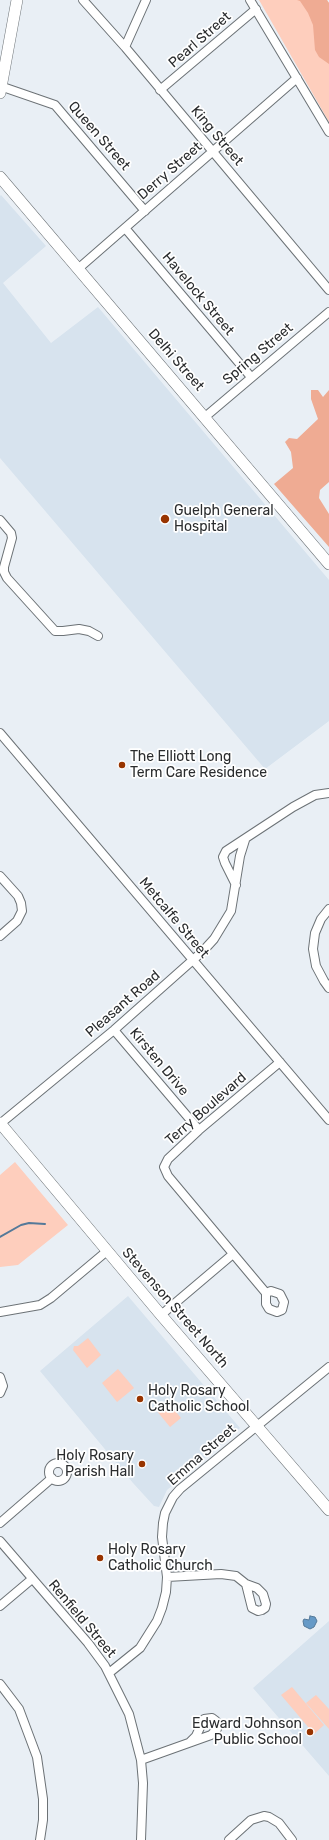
<!DOCTYPE html>
<style>
body{margin:0}
canvas{display:block;background:#e9eff5}
</style>
<canvas width="329" height="1840"></canvas>
<script>
const context = document.querySelector('canvas').getContext('2d');
context.lineJoin = 'round';
function paint(path, color) { context.fillStyle = color; context.fill(path, 'evenodd'); }
const poly = rows => new Path2D(rows.map(r => 'M' + r).join(''));
function stroke(path, color, width, dash) { context.strokeStyle = color; context.lineWidth = width; context.lineCap = dash ? 'butt' : 'round'; context.setLineDash(dash || []); context.stroke(path); }
function drawText(font, color, halo, rows, align = 'center') {
  context.font = font + ' Rubik,sans-serif'; context.lineWidth = 3.5; context.setLineDash([]); context.textBaseline = 'middle'; context.strokeStyle = halo; context.fillStyle = color; for (const [text, x, y, turn = 0] of rows) {
    context.save(); context.translate(x, y); context.rotate((+turn || 0) * Math.PI / 180); context.textAlign = isNaN(turn) ? turn : align; if (halo) context.strokeText(text, 0, 0); context.fillText(text, 0, 0); context.restore();
  }
}
const built = poly([
 [1,195,46,246,3,283,51,343,98,307,329,580,329,721,265,769,0,458,0,196],
 [128,1296,240,1428,167,1490,159,1507,154,1506,133,1483,40,1371],
 [329,1621,329,1776,253,1688]
]);
const green = poly([
 [259,0,327,0,329,3,329,122],
 [15,1162,68,1225,18,1265,0,1267,0,1175],
 [88,1338,101,1355,87,1368,73,1350,74,1346,78,1346],
 [118,1369,134,1388,117,1402,102,1383],
 [167,1401,181,1418,170,1427,156,1410],
 [292,1687,324,1725,314,1734,281,1695],
 [316,1695,329,1709,329,1729,306,1703]
]);
const forest = poly([
 [297,0,327,0,329,3,329,64,319,57,315,50,313,25,308,13,300,1],
 [311,390,318,390,323,397,329,390,329,482,320,490,319,498,329,514,329,547,274,484,293,468,291,452,285,442,289,438,297,439,318,419,311,399]
]);
const water = poly([
 [310,1616,315,1617,317,1621,314,1627,310,1629,304,1626,303,1621,304,1619,309,1620,310,1616]
]);
const stream = poly([
 [0,1237,21,1225,29,1223,45,1224]
]);
const street = poly([
 [83,0,125,47,329,290],
 [250,0,329,132],
 [125,47,146,0],
 [0,86,55,105,145,211],
 [160,90,256,9],
 [125,228,251,377],
 [79,268,297,78],
 [205,417,329,312],
 [0,520,11,533,12,538,4,567,4,572,7,578,55,631,63,631,79,629,89,631,98,636],
 [0,733,329,1120],
 [0,876,18,896,21,903,22,911,17,921,0,936],
 [236,885,225,863,223,857,226,851,293,807,315,795,329,793],
 [329,909,321,919,315,933,313,949,316,966,324,981,329,988],
 [114,1030,199,1130],
 [0,1124,114,1030,203,951,214,939,231,911,240,856,245,840],
 [266,1293,271,1291,280,1294,284,1302,282,1310,277,1312,269,1309,266,1304,266,1293,168,1176,164,1167,168,1159,199,1130,280,1062],
 [0,1312,40,1305,51,1298,107,1251],
 [161,1315,233,1254],
 [0,1377,3,1386,0,1393],
 '49 1472a9 9 0 1 1 18 0a9 9 0 1 1-18 0Z',
 [0,1523,52,1478],
 [0,1541,88,1643,105,1666,129,1714,141,1760,143,1783,141,1840],
 [167,1577,221,1574,236,1576,246,1584,252,1608,258,1611,262,1610,265,1608,266,1604,263,1594,257,1588,246,1584],
 [0,1606,32,1579],
 [109,1673,140,1648,157,1621,162,1608,166,1592,167,1577,162,1537,163,1523,165,1513,173,1497,180,1489,329,1367],
 [0,1684,19,1709,37,1757,43,1799,43,1820,40,1840],
 [141,1760,211,1735,217,1729,216,1721,212,1718,204,1719,196,1736,190,1742],
 [229,1840,251,1820,264,1816,269,1817,279,1823,292,1840]
]);
const secondary = poly([
 [0,93,17,0],
 [0,177,329,564],
 [0,1123,161,1315,329,1510]
]);
const markers = [
 [165,519,5,"#983400"],
 [122,765,4,"#983400"],
 [140,1399,4,"#983400"],
 [142,1464,4,"#983400"],
 [100,1558,4,"#983400"],
 [310,1732,4,"#983400"]
];
const streetNames = [
 ["Pearl Street",200,40,-41],
 ["Queen Street",99,136,49],
 ["King Street",217,136,50],
 ["Derry Street",170,171,-41],
 ["Havelock Street",198,294,50],
 ["Spring Street",258,354,-40],
 ["Delhi Street",176,360,49],
 ["Metcalfe Street",174,918,50],
 ["Pleasant Road",123,1004,-41],
 ["Kirsten Drive",159,1062,50],
 ["Terry Boulevard",206,1109,-41],
 ["Stevenson Street North",175,1308,49],
 ["Emma Street",202,1455,-41],
 ["Renfield Street",82,1619,50]
];
const poiNames = [
 ["Guelph General",174,511],
 ["Hospital",174,527],
 ["The Elliott Long",130,757],
 ["Term Care Residence",130,773],
 ["Holy Rosary",148,1391],
 ["Catholic School",148,1407],
 ["Holy Rosary",134,1456,"right"],
 ["Parish Hall",134,1472,"right"],
 ["Holy Rosary",108,1550],
 ["Catholic Church",108,1566],
 ["Edward Johnson",302,1724,"right"],
 ["Public School",302,1740,"right"]
];
paint(built, '#d7e3ee');
paint(green, '#fecebd');
paint(forest, '#efab93');
paint(water, '#669ac7');
stroke(water, '#547999', 1);
stroke(stream, '#547999', 2);
stroke(street, '#6c7276', 10);
stroke(secondary, '#6c7276', 12);
stroke(street, '#fff', 8);
stroke(secondary, '#fff', 11);
for (const [x, y, r, color] of markers) { const dot = new Path2D(); dot.arc(x, y, r, 0, 2 * Math.PI); context.fillStyle = color; context.fill(dot); stroke(dot, '#fff', 1.5); }
drawText('14px', '#2a2c2e', '#fff', streetNames);
drawText('14px', '#2a2c2e', '#fff', poiNames, 'left');
</script>
